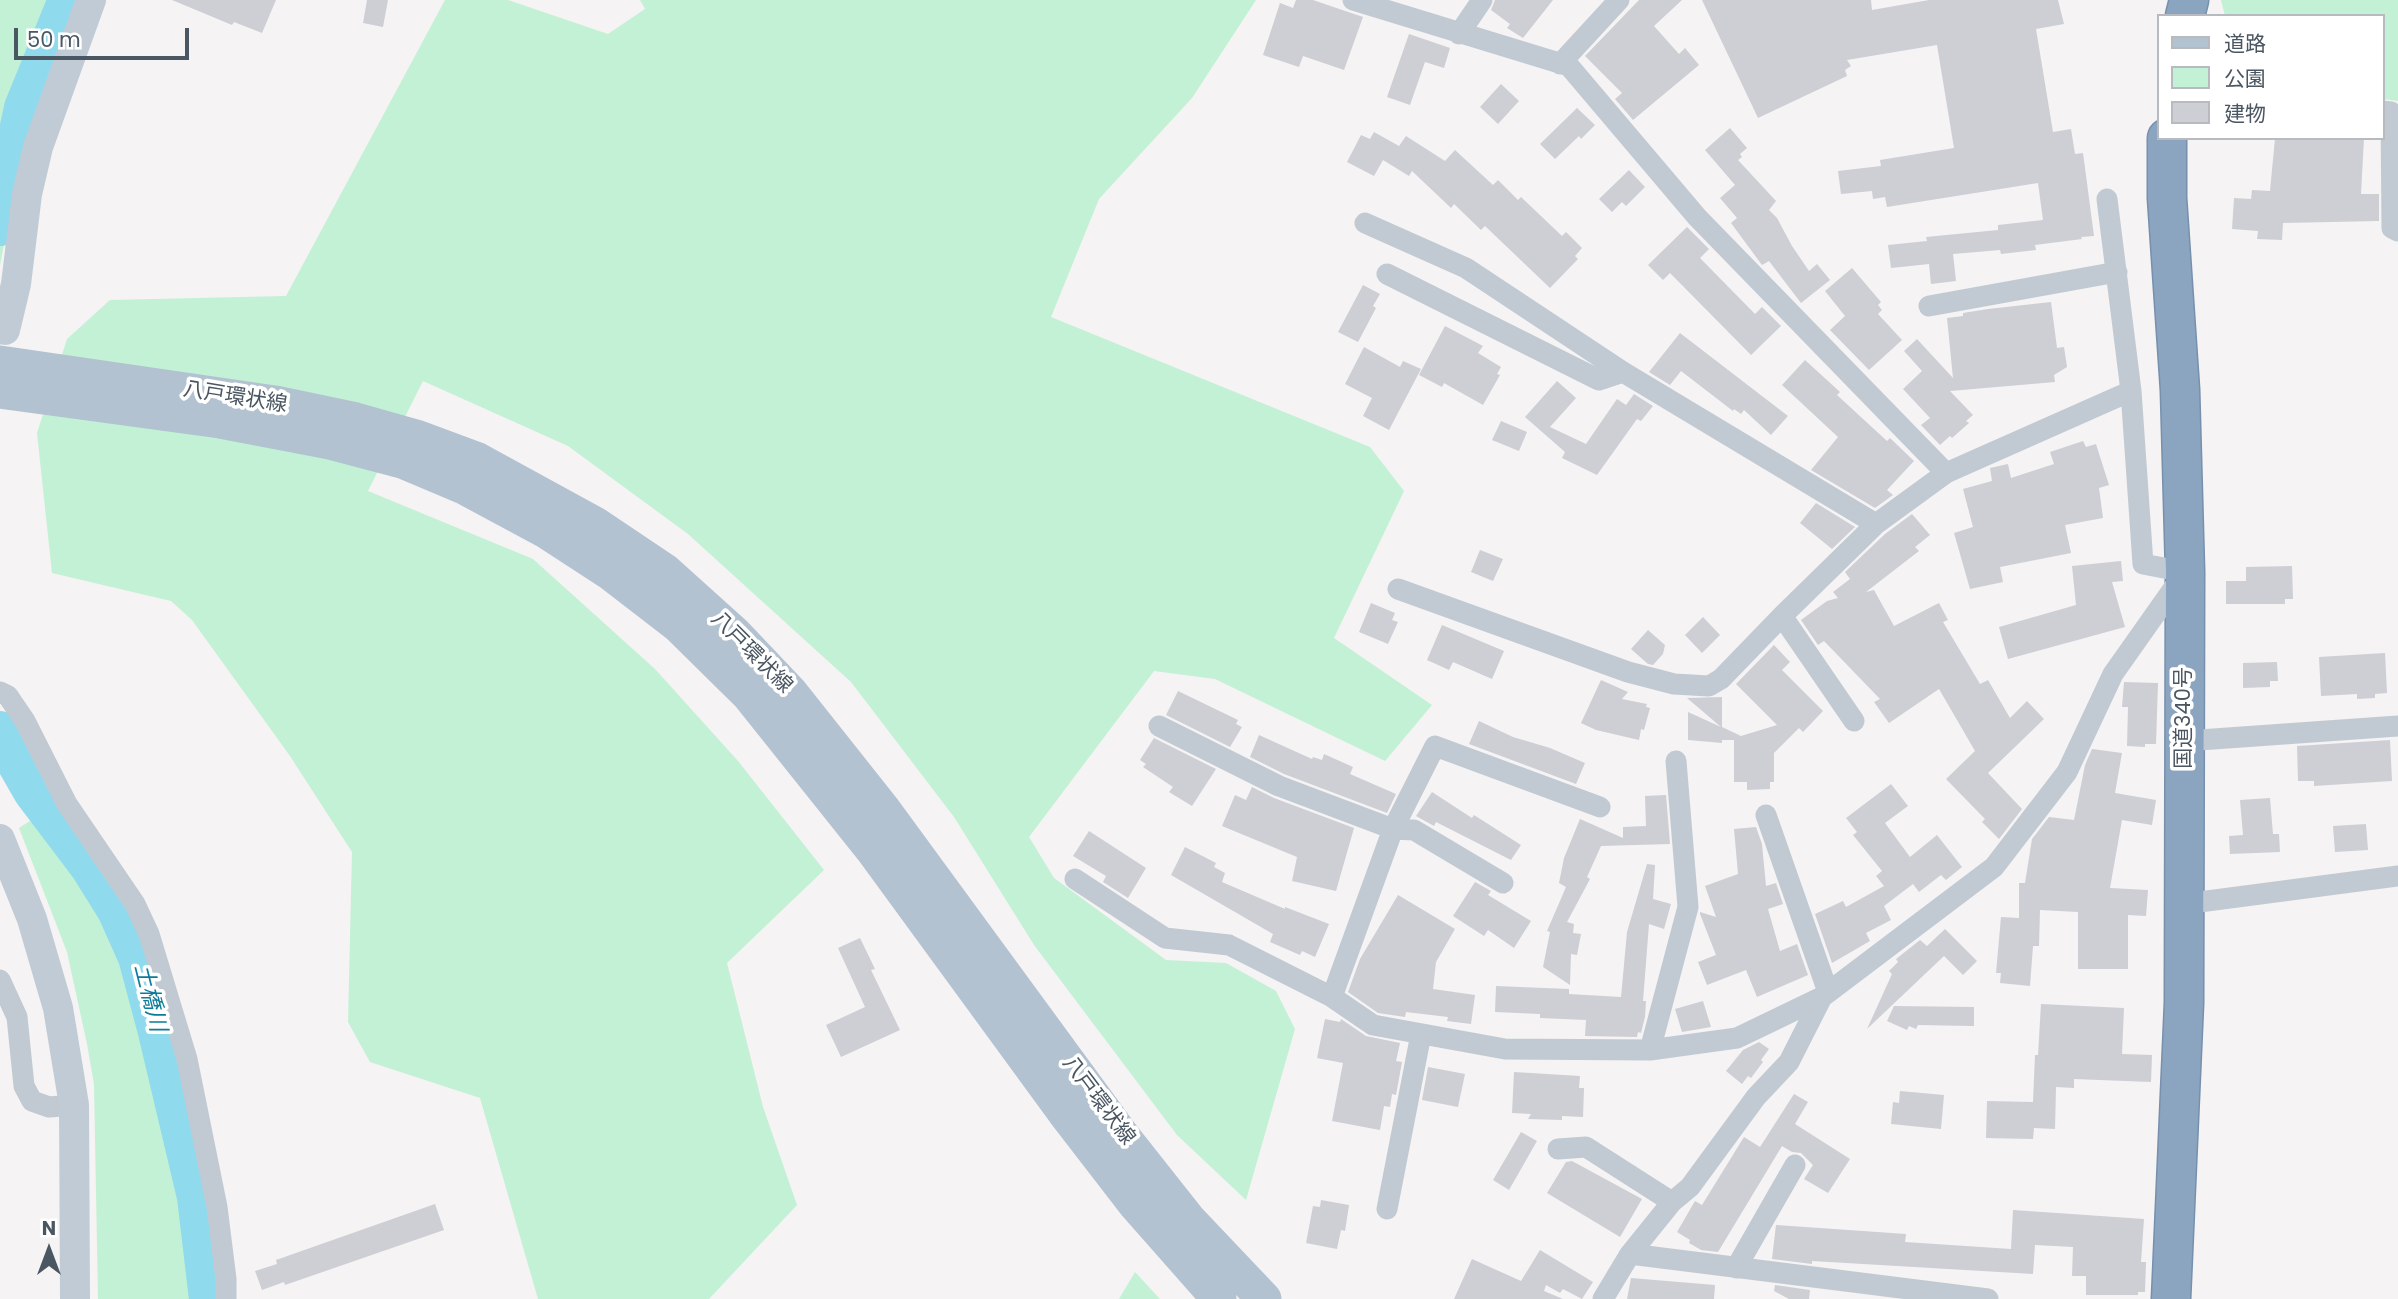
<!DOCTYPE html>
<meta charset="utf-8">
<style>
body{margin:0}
#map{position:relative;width:2398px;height:1299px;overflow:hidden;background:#f5f3f3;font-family:Poppins,"Noto Sans JP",sans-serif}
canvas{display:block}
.legend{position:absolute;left:2157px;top:14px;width:228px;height:126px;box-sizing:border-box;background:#fff;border:2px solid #b7bbc0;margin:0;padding:9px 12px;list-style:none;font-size:21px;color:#4a5661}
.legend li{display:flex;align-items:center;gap:14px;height:35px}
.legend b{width:35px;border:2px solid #b7bbc0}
.north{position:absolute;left:14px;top:1215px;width:70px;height:70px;-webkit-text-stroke:5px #fff;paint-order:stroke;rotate:0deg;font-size:19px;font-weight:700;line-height:28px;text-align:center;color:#4a5661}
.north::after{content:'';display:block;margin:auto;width:24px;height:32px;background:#4a5661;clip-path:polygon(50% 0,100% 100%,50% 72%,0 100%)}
.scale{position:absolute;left:14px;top:28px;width:175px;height:32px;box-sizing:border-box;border:4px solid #4a5661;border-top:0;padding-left:9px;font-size:21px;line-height:24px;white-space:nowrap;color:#4a5661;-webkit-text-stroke:5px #fff;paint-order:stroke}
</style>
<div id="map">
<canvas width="2398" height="1299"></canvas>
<ul class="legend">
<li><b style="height:9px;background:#b3c2d1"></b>道路</li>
<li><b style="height:19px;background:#c3f1d5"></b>公園</li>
<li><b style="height:19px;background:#cdcfd5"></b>建物</li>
</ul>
<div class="north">N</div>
<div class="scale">50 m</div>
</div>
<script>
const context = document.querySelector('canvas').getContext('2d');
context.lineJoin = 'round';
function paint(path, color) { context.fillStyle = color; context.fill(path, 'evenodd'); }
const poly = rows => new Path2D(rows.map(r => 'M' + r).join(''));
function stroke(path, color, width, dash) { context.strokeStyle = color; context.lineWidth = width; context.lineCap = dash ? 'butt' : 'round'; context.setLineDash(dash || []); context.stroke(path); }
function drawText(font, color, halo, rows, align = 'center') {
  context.font = font + ' Poppins,"Noto Sans JP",sans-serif'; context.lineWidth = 7; context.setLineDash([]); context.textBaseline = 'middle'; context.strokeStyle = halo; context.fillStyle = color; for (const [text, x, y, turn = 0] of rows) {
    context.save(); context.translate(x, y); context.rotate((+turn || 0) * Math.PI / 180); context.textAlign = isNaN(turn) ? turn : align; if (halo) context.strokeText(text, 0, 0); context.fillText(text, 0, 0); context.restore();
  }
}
const green = poly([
 [0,0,52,0,0,265],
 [445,0,508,0,608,34,645,9,640,0,1256,0,1192,98,1099,199,1051,317,1370,447,1404,491,1334,638,1432,705,1385,761,1215,679,1154,671,1029,837,1054,878,1166,960,1226,963,1276,991,1295,1029,1246,1200,1177,1135,1034,945,954,817,851,682,688,534,568,446,423,381,368,491,533,559,655,669,738,761,824,870,727,963,763,1107,797,1205,709,1299,538,1299,480,1098,370,1062,348,1022,352,852,290,756,192,620,171,601,52,573,37,433,67,339,110,300,286,296],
 [2221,0,2398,0,2398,101,2382,99,2382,16,2225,16],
 [36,817,46,820,109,907,128,949,141,996,140,1009,153,1060,164,1078,192,1196,205,1299,98,1299,94,1084,87,1044,67,952,19,828],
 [1135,1272,1160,1299,1119,1299]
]);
const river = poly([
 [0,225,25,108,69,0],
 [0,732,34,791,90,865,118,910,139,957,158,1028,198,1197,210,1299]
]);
const building = poly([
 [172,0,276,0,262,33,234,22,232,25],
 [367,0,388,0,383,27,363,23],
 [1296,0,1313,0,1363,17,1344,70,1303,56,1299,67,1263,55,1280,3,1293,8],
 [1495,0,1553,0,1523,38,1507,28,1510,24,1491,10],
 [1639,0,1682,0,1654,26,1679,54,1685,48,1699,65,1633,120,1615,99,1622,93,1585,56],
 [1702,0,1871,0,1872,10,1929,0,2058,0,2064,24,2036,29,2053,132,2071,129,2075,154,2083,153,2094,236,2081,237,2082,239,2035,245,2036,250,2001,254,2000,250,1953,254,1956,281,1931,284,1929,264,1891,268,1888,245,1927,241,1926,237,1998,230,1998,225,2043,220,2038,183,1887,207,1885,197,1873,199,1872,191,1841,194,1838,171,1881,166,1880,160,1954,148,1937,45,1847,60,1851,66,1845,70,1847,76,1758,118],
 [1409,34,1450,48,1444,68,1425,62,1410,105,1387,97],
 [1501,84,1519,101,1498,124,1480,107],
 [1577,108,1595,125,1581,139,1579,136,1555,159,1540,144],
 [1730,128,1747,148,1740,154,1742,157,1738,160,1776,201,1769,210,1777,218,1792,246,1809,271,1817,264,1830,280,1801,303,1769,261,1762,265,1731,223,1737,218,1720,198,1735,185,1705,150],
 [1374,132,1399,146,1406,136,1445,161,1455,150,1493,185,1498,180,1518,200,1521,197,1562,236,1566,232,1582,248,1575,256,1578,259,1550,288,1485,226,1481,230,1454,204,1451,208,1412,171,1409,176,1383,160,1374,176,1347,162,1361,135,1370,139],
 [2275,138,2364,138,2361,194,2379,194,2379,221,2283,223,2282,240,2257,239,2258,231,2232,229,2234,198,2251,199,2252,190,2270,191],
 [1629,170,1645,187,1626,206,1622,202,1612,212,1599,199],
 [1687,227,1709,249,1700,258,1755,314,1762,307,1781,326,1751,355,1670,273,1663,280,1648,265],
 [1852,268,1881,302,1878,305,1882,310,1878,314,1902,340,1869,370,1830,330,1845,316,1825,291],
 [1363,285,1380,294,1373,306,1376,308,1358,342,1338,332],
 [2051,302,2057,348,2064,347,2067,367,2054,375,2055,382,1950,391,1973,415,1966,421,1969,423,1952,438,1950,436,1940,445,1921,425,1930,418,1903,389,1922,371,1904,351,1917,339,1953,378,1947,318,1963,316,1963,313,1988,309],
 [1445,326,1483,346,1478,353,1501,367,1497,374,1500,375,1483,405,1444,383,1442,387,1419,375],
 [1680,333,1788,416,1771,435,1744,410,1741,414,1734,409,1733,411,1681,371,1670,385,1649,372],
 [1364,347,1400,367,1403,361,1421,369,1389,430,1363,416,1372,398,1345,384],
 [1805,360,1840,392,1837,395,1887,441,1890,438,1914,461,1887,490,1893,495,1875,508,1811,470,1838,437,1782,385],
 [1557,381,1576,398,1550,427,1586,444,1617,399,1626,405,1634,394,1653,406,1641,421,1637,419,1597,475,1562,458,1565,452,1525,417],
 [1501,421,1527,432,1519,451,1492,440],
 [2083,441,2086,447,2096,444,2109,485,2099,488,2103,518,2065,525,2071,553,2000,567,2003,582,1970,589,1954,533,1973,527,1963,489,1992,481,1990,468,2008,464,2011,478,2054,464,2050,452],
 [1816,503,1855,527,1832,549,1800,523],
 [1912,514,1930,535,1915,547,1919,551,1866,592,1874,590,1894,626,1939,603,1948,620,1943,622,1980,684,1988,680,2010,718,2027,701,2044,719,1988,773,2022,809,1999,839,1982,822,1985,819,1946,779,1975,751,1939,689,1889,723,1874,702,1880,699,1824,641,1818,645,1801,620,1827,601,1838,598,1833,592,1850,579,1845,572,1885,534],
 [1480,550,1503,559,1493,581,1471,572],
 [2121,561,2123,581,2112,582,2125,627,2008,659,1999,627,2076,605,2072,566],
 [2292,566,2293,599,2285,599,2285,604,2226,604,2226,581,2246,581,2246,567],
 [1371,603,1395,613,1392,620,1398,622,1388,644,1359,632],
 [1703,617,1720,635,1702,653,1685,635],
 [1442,625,1504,651,1492,679,1453,662,1449,670,1427,660],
 [1648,630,1665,645,1663,654,1653,665,1648,664,1631,649],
 [1774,645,1790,662,1782,670,1823,711,1803,732,1799,728,1774,753,1774,782,1770,782,1770,789,1747,790,1747,782,1734,782,1734,740,1722,740,1722,743,1688,740,1688,712,1721,727,1687,698,1722,697,1722,727,1741,736,1777,725,1736,684],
 [2385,653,2387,693,2375,694,2375,698,2357,699,2357,694,2321,696,2319,657],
 [2277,662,2278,681,2270,681,2270,687,2243,688,2243,663],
 [1601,680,1628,692,1622,699,1647,704,1646,707,1650,708,1644,730,1641,729,1639,740,1596,730,1581,723],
 [2124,682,2158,683,2156,744,2145,744,2145,747,2127,746,2128,707,2122,707],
 [1178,691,1238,720,1236,724,1242,727,1230,747,1166,715],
 [1479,721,1513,737,1550,748,1585,763,1576,784,1469,744],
 [1259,735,1312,759,1313,757,1322,760,1324,754,1353,767,1350,774,1396,794,1387,813,1284,774,1250,757],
 [1154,738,1216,769,1192,806,1169,792,1173,787,1143,767,1146,764,1140,760],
 [2390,740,2392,781,2314,786,2314,781,2298,781,2297,746],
 [2092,749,2122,753,2115,793,2156,800,2152,825,2122,820,2110,888,2148,890,2146,916,2128,915,2128,969,2078,969,2078,912,2040,910,2039,946,2033,946,2030,986,2000,983,2001,973,1996,973,2001,917,2019,918,2019,883,2025,883,2032,839,2049,817,2074,820,2085,765],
 [1891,784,1908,806,1885,823,1910,857,1937,835,1962,867,1946,880,1941,875,1919,892,1913,884,1884,906,1891,920,1866,933,1870,941,1832,963,1815,914,1843,901,1846,907,1884,886,1876,876,1882,871,1853,835,1857,832,1846,818],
 [1252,787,1274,798,1354,828,1336,891,1292,881,1297,857,1222,826,1235,795,1246,800],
 [1432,792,1472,818,1474,815,1521,845,1511,860,1436,822,1434,826,1416,816],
 [1666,795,1670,844,1601,846,1587,877,1590,879,1567,922,1574,924,1573,933,1581,934,1577,955,1571,954,1570,985,1543,967,1550,932,1547,931,1566,887,1559,883,1564,858,1580,819,1623,838,1623,827,1646,826,1645,796],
 [2270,798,2273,834,2279,834,2280,852,2230,854,2229,836,2243,835,2240,800],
 [2366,824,2368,850,2335,852,2333,826],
 [1756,827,1762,844,1766,886,1776,883,1783,904,1768,909,1780,951,1797,944,1808,975,1757,997,1746,970,1707,985,1698,962,1716,955,1700,914,1700,912,1716,917,1705,886,1738,874,1734,829],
 [1089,831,1146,868,1128,898,1103,882,1106,876,1073,856],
 [1185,847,1216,863,1214,867,1225,873,1222,882,1285,909,1285,907,1329,924,1315,957,1302,951,1300,955,1270,942,1273,934,1171,875],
 [1647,864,1655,865,1653,899,1671,904,1664,929,1649,924,1643,1001,1646,1001,1645,1017,1641,1033,1638,1032,1637,1037,1585,1036,1586,1020,1540,1018,1540,1014,1495,1012,1496,986,1569,989,1569,994,1621,997,1627,932],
 [1475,882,1491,891,1488,895,1531,921,1514,948,1488,930,1484,936,1453,916],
 [1398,895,1455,929,1436,962,1433,989,1475,995,1471,1024,1447,1021,1448,1017,1406,1012,1405,1017,1378,1013,1348,992,1360,959],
 [1945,929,1977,961,1963,975,1944,956,1867,1029,1892,974,1889,971,1898,962,1896,959,1920,940,1927,946],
 [860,938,875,969,871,970,900,1030,841,1057,826,1025,865,1007,838,948],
 [1703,1001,1711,1027,1682,1032,1675,1009],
 [2041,1004,2124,1008,2122,1054,2152,1055,2151,1082,2074,1079,2074,1088,2056,1087,2055,1129,2034,1128,2033,1139,1986,1138,1987,1101,2033,1102,2035,1055,2038,1055],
 [1894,1006,1974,1007,1974,1026,1918,1025,1916,1029,1909,1026,1907,1030,1887,1021],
 [1325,1019,1340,1022,1341,1019,1366,1036,1400,1043,1396,1061,1402,1062,1396,1095,1392,1094,1390,1107,1384,1106,1380,1130,1332,1121,1343,1063,1317,1058],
 [1759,1042,1769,1049,1761,1060,1763,1062,1751,1078,1748,1076,1742,1084,1726,1071,1743,1050],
 [1428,1067,1465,1074,1458,1107,1422,1100],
 [1514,1072,1580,1076,1579,1088,1584,1088,1583,1117,1562,1116,1562,1120,1528,1119,1531,1114,1512,1113],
 [1900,1091,1944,1095,1941,1129,1891,1124,1893,1102,1899,1103],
 [1794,1094,1808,1102,1795,1124,1850,1159,1828,1193,1804,1179,1813,1165,1801,1153,1792,1152,1782,1146,1718,1252,1701,1250,1689,1243,1690,1240,1677,1232,1695,1201,1702,1205,1744,1137,1760,1147],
 [1521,1132,1537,1141,1509,1190,1493,1180],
 [1572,1161,1642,1199,1620,1237,1547,1193,1566,1162],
 [1321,1200,1349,1205,1345,1231,1341,1230,1337,1249,1306,1243,1313,1206,1320,1207],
 [435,1204,444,1230,285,1285,284,1282,262,1290,255,1271,277,1264,276,1260],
 [2013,1210,2144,1219,2141,1262,2146,1262,2145,1292,2138,1292,2138,1295,2086,1295,2086,1276,2072,1276,2073,1247,2035,1245,2033,1274,1812,1261,1812,1264,1772,1259,1776,1225,1906,1234,1905,1242,2011,1249],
 [1540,1250,1593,1282,1582,1299,1563,1289,1560,1293,1546,1285,1544,1291,1563,1299,1454,1299,1472,1259,1521,1281],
 [1631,1278,1715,1285,1714,1299,1627,1299],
 [1775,1285,1810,1290,1809,1299,1789,1299,1774,1291]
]);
const street = poly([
 [1353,0,1569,66,1697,217,1946,473,1876,524,1782,616,1854,721],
 [1459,34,1482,0],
 [1560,64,1619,0],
 [2382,111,2391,112,2392,228,2398,231],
 [1365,223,1466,268,1623,372,1876,524],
 [1387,274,1599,380,1623,372],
 [1929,306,2117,272],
 [1946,473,2131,391],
 [1398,589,1628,672,1674,684,1709,686,1721,679,1782,616],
 [0,692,8,696,25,721,67,804,135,904,149,934,187,1059,217,1207,226,1279,226,1299],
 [1159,726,1279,786,1393,829,1414,830,1503,883],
 [2185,741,2398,726],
 [1766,815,1828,992],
 [1075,879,1165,938,1229,945,1332,997,1373,1025,1505,1049,1650,1050,1737,1038,1822,997,1994,867,2067,772,2113,674,2185,572,2143,564,2131,391,2107,199],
 [2184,904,2398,876],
 [0,980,17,1017,24,1086,32,1101,49,1107,74,1105],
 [1332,997,1393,829,1435,746,1600,807],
 [1650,1050,1688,907,1676,761],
 [1558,1149,1586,1147,1672,1202],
 [1387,1209,1421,1034],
 [1630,1254,1988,1299],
 [1736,1268,1795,1165],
 [1603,1299,1630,1254,1672,1202,1690,1187,1756,1097,1789,1062,1822,997]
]);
const secondary = poly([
 [5,330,16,284,27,194,38,147,91,0],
 [0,839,32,919,58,1008,74,1105,75,1299]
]);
const primary = poly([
 [0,363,275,403,356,420,416,437,478,460,595,524,665,571,735,634,791,693,883,809,1121,1134,1189,1220,1264,1299],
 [0,391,220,421,330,442,402,461,466,488,546,531,609,572,679,626,749,695,872,849,1065,1113,1136,1205,1219,1299]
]);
const highway = poly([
 [2185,16,2189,0],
 [2167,138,2167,198,2180,390,2185,572,2184,1003,2171,1299]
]);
const streetNames = [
 ["八戸環状線",235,398,9],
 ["八戸環状線",751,653,45],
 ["国道340号",2185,718,-90],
 ["八戸環状線",1098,1101,53]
];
const waterNames = [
 ["土橋川",149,998,76]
];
paint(green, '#c3f1d5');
stroke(river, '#90daee', 42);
paint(building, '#cdcfd5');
stroke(highway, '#7690ad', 41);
stroke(street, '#c1cad2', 21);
stroke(secondary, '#c1cbd6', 30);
stroke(primary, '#b3c2d1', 35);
stroke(highway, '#8ba5c1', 38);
drawText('21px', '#4a5661', '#fff', streetNames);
drawText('italic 23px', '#0c7c9b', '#fff', waterNames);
</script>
